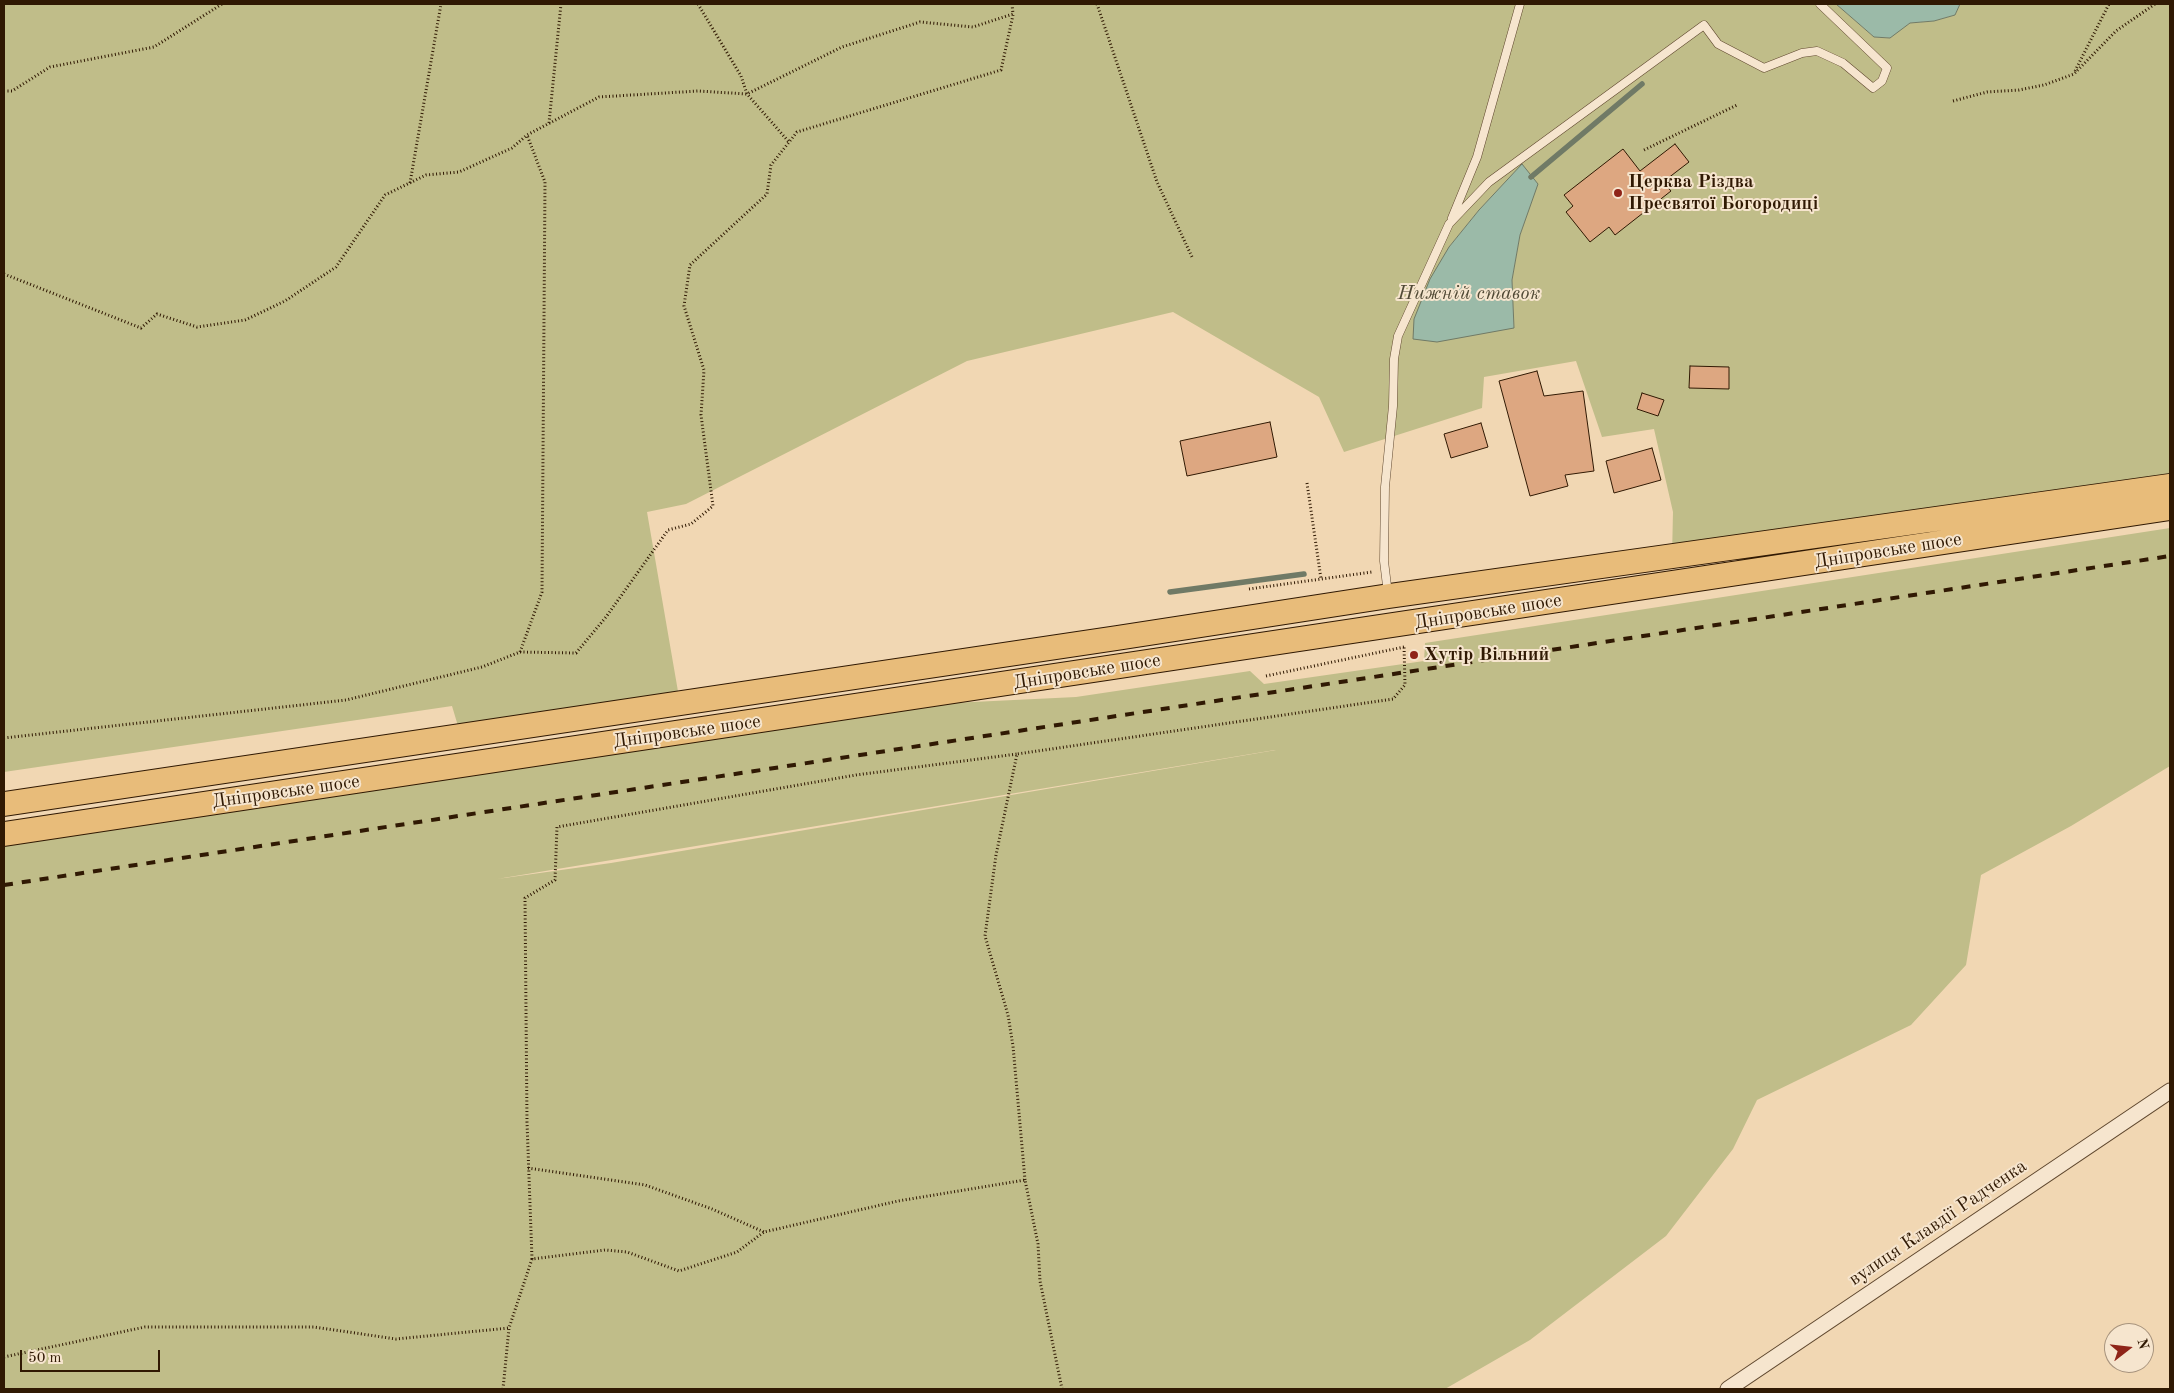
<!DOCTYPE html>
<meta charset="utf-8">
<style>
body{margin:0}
#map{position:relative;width:2174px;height:1393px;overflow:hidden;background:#f1d7b3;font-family:"Old Standard TT",serif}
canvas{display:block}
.frame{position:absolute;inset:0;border:5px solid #301903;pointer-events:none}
.north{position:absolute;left:2104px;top:1323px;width:50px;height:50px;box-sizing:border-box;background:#f6e5ce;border:1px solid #a7937d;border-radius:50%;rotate:74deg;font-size:14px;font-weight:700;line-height:20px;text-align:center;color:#301903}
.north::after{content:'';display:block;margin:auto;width:18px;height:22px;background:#8f2418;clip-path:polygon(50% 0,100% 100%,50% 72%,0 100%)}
.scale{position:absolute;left:20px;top:1350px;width:140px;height:22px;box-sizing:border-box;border:2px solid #301903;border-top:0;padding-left:6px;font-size:15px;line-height:18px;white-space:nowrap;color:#301903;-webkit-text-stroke:4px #f6e5ce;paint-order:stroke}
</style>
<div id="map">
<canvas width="2174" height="1393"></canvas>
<div class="frame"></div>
<div class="north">N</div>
<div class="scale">50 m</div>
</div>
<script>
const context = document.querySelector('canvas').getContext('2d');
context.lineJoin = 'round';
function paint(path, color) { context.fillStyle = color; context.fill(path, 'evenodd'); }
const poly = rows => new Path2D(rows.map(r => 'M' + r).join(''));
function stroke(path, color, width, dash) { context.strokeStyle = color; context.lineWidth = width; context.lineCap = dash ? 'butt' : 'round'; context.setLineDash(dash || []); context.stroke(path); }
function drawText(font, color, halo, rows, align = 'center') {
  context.font = font + ' "Old Standard TT",serif'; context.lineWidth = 4; context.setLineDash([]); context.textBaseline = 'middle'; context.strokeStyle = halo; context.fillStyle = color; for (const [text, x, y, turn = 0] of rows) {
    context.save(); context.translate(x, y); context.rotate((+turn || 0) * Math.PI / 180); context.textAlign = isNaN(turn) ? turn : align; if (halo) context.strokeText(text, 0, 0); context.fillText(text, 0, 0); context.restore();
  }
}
const green = poly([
 [4,4,1836,4,1874,37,1889,38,1910,23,1934,21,1955,15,1960,4,2170,4,2170,486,1672,556,1673,512,1654,429,1602,437,1576,361,1484,377,1482,408,1344,452,1319,397,1173,312,967,361,686,504,647,512,680,703,461,736,452,706,4,772],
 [1522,165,1537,184,1520,235,1512,280,1514,328,1449,247,1479,210],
 [2170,528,2170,766,2071,826,1981,875,1966,965,1911,1025,1757,1100,1733,1149,1666,1236,1530,1340,1445,1389,4,1389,4,834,849,708,1076,697,1250,671,1264,684,1424,661,1425,643],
 [1276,750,611,863,497,879,1275,750]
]);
const water = poly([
 [1836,4,1960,4,1955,15,1934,21,1910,23,1890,38,1874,37,1836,4],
 [1522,164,1538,184,1520,235,1512,280,1514,328,1437,342,1413,339,1414,319,1430,279,1449,247,1479,210,1522,164]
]);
const stream = poly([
 [1531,177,1642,84],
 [1170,592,1304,574]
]);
const building = poly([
 [1675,144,1689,162,1663,182,1671,191,1615,235,1609,227,1590,242,1566,212,1573,206,1564,195,1623,149,1640,171,1675,144],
 [1690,366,1729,367,1729,389,1689,388,1690,366],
 [1537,371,1544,396,1583,391,1594,471,1565,475,1568,486,1530,496,1499,381,1537,371],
 [1642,393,1664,400,1658,416,1637,409,1642,393],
 [1270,422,1277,457,1187,476,1180,441,1270,422],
 [1481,423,1488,447,1451,458,1444,434,1481,423],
 [1652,448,1661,480,1614,493,1606,461,1652,448]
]);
const path = poly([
 [698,4,741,76,747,94,789,142],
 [1097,4,1157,182,1192,257],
 [2075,71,2109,4],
 [4,91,12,91,50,67,154,47,222,4],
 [1953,101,1987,92,2019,90,2044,85,2074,74,2116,31,2155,4],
 [549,123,561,4],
 [1644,150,1737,105],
 [410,183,441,4],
 [4,274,141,328,157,314,197,327,245,320,285,301,336,267,385,195,426,175,459,172,512,148,527,135,599,97,698,91,747,94,842,47,920,22,973,27,1013,14,1012,4],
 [1307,483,1321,579],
 [1249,589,1372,572],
 [520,652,576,653,606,617,668,530,691,524,713,506,701,415,704,370,684,306,690,265,767,194,771,165,797,132,1001,70,1013,15],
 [1266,676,1404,647],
 [4,738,346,700,482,667,520,652,542,592,545,182,527,135],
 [528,1168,645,1185,712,1209,764,1232],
 [1025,1180,1013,1046,1008,1015,985,936,996,855,1017,754,1393,699,1405,685,1404,645],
 [532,1259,527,1122,525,898,555,880,557,827,856,775,1017,754],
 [4,1357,145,1327,314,1327,396,1339,509,1328],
 [503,1389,509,1328,532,1259,605,1250,627,1252,679,1271,737,1252,764,1232,898,1201,1025,1180,1038,1244,1040,1281,1062,1389]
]);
const lane = poly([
 [1452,218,1477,157,1520,4],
 [1388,594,1384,561,1385,487,1393,406,1394,359,1398,336,1449,224,1489,182,1704,25,1718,44,1764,68,1802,53,1817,51,1843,63,1873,88,1882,81,1887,68,1820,4]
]);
const street = poly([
 [1728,1389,2170,1091]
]);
const primary = poly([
 [4,804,1117,638,1389,596,2170,486],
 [4,834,2170,508]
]);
const rail = poly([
 [4,885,2170,556]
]);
const markers = [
 [1618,193,5,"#8f2418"],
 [1414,655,5,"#8f2418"]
];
const poiNames = [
 ["Церква Різдва",1628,182],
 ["Пресвятої Богородиці",1628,204],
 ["Хутір Вільний",1424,655]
];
const streetNames = [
 ["Дніпровське шосе",1888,551,-9],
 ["Дніпровське шосе",1488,612,-9],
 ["Дніпровське шосе",1087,672,-9],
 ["Дніпровське шосе",687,732,-8],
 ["Дніпровське шосе",286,792,-8],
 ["вулиця Клавдії Радченка",1938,1223,-34]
];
const waterNames = [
 ["Нижній ставок",1469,294]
];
paint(green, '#c0bd89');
paint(water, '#9bbaa8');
stroke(water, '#707a66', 1);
stroke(stream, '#707a66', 5.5);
paint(building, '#dda781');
stroke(building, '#301903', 1);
stroke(lane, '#60482f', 9);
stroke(street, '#60482f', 17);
stroke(primary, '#301903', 26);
stroke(path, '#301903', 3, [1, 2.5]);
stroke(lane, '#f6e5ce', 8);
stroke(street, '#f6e5ce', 15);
stroke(primary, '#e8bc7a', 24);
stroke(rail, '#301903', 4, [9, 9]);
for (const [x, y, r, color] of markers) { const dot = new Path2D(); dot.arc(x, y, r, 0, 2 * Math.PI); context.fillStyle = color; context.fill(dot); stroke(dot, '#f6e5ce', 2); }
drawText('bold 19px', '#301903', '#f6e5ce', poiNames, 'left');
drawText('19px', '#301903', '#f6e5ce', streetNames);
drawText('italic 20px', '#504935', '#f6e5ce', waterNames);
</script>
